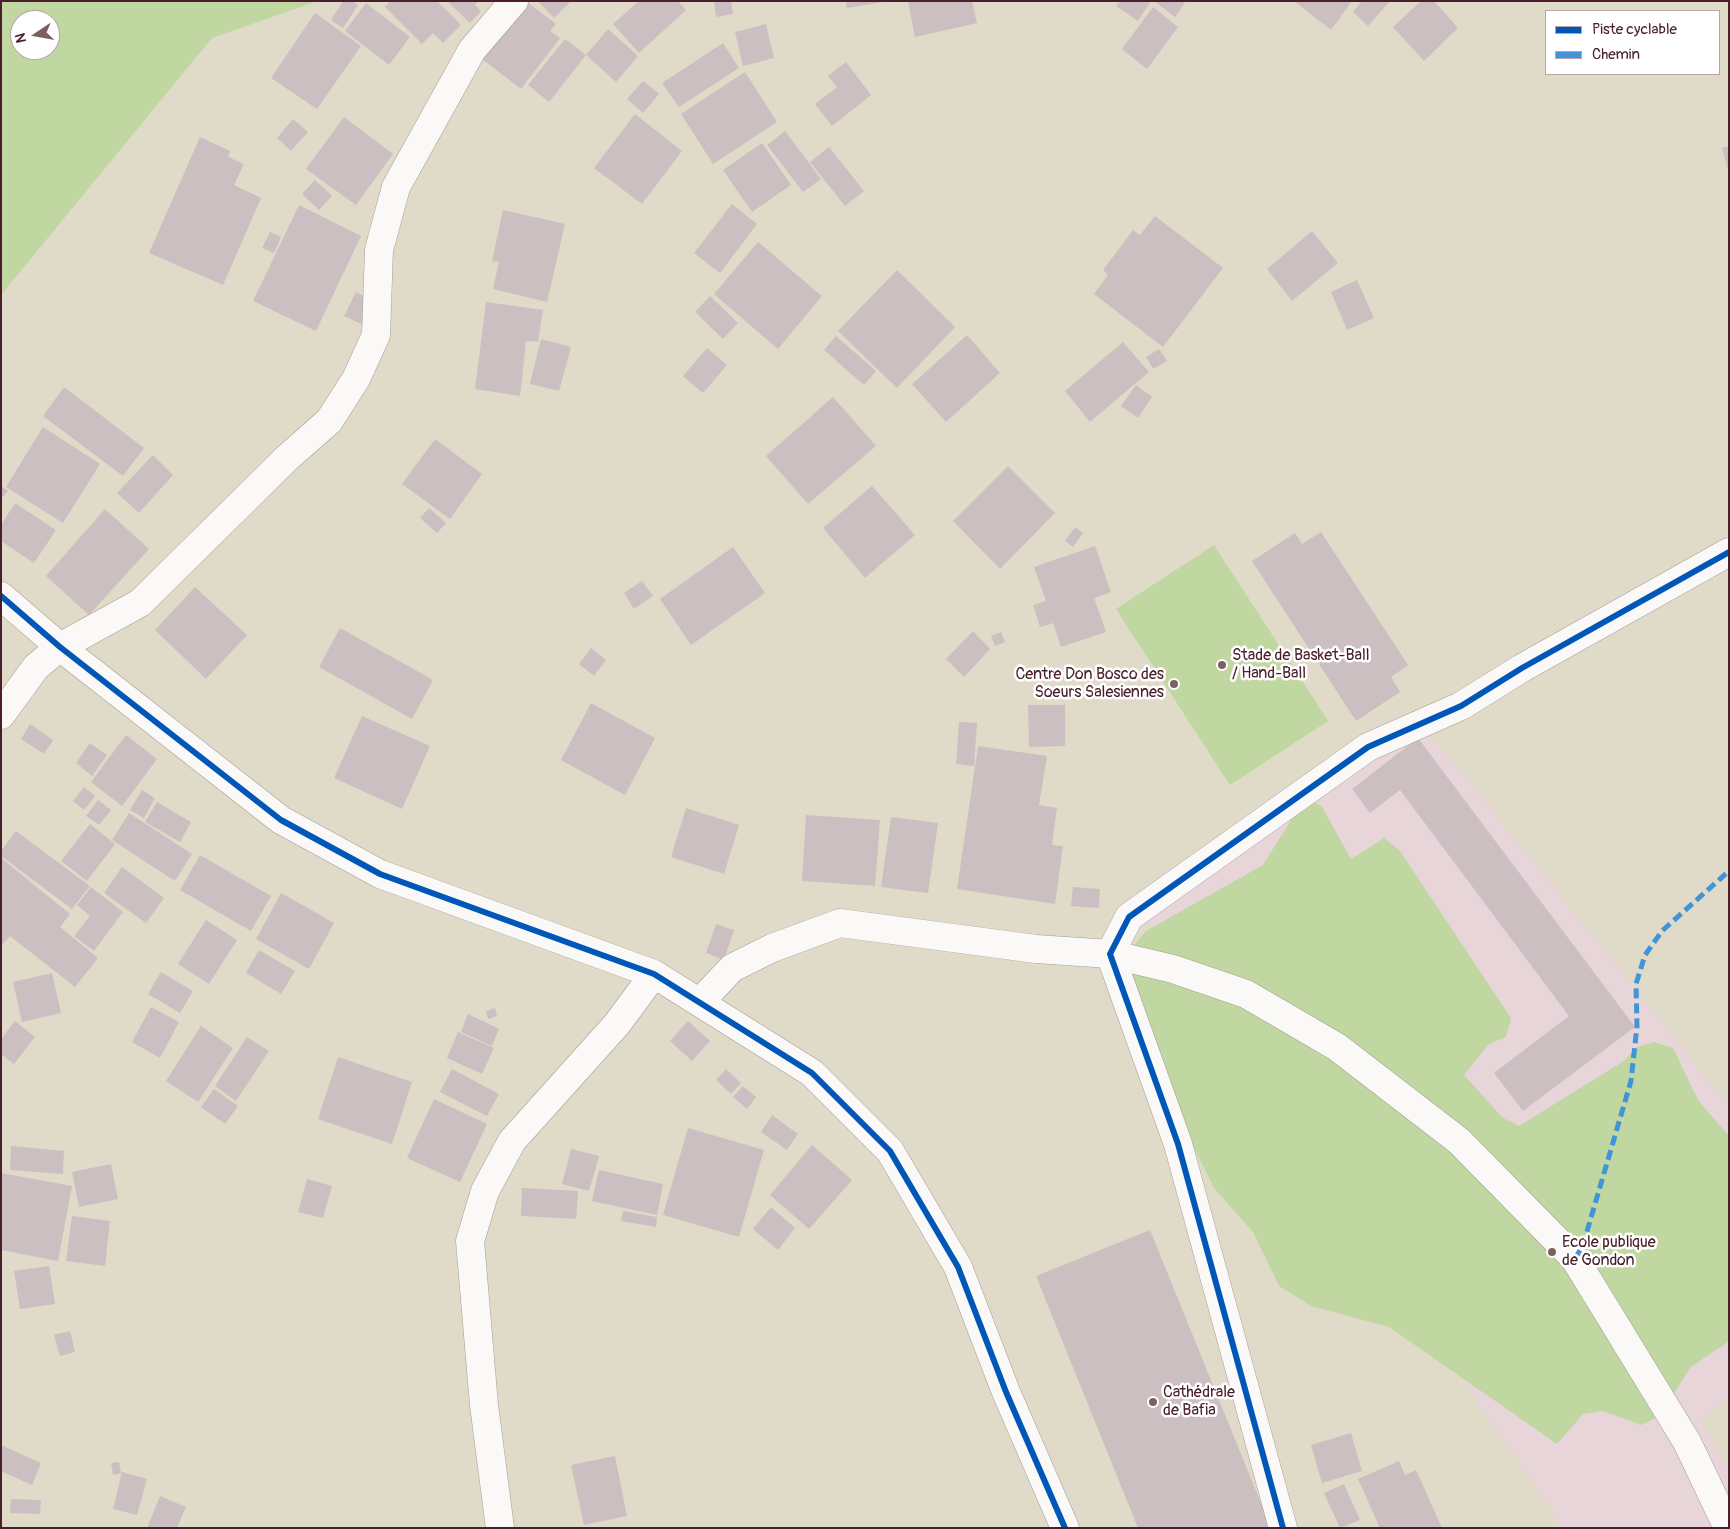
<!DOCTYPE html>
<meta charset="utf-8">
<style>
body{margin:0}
#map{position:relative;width:1730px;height:1529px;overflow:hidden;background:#e0dac8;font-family:Pangolin,sans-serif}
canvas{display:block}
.frame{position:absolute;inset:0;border:2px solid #4a1f2b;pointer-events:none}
.legend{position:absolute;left:1545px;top:10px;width:175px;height:65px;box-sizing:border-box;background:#fff;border:1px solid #b7a5aa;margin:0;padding:6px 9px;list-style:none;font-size:15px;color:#4a1f2b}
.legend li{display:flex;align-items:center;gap:10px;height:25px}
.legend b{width:25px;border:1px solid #b7a5aa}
.north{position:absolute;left:10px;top:10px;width:50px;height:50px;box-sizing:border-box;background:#fff;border:1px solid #b7a5aa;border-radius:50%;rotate:258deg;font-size:14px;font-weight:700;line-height:20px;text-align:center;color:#4a1f2b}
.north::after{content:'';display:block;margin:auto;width:18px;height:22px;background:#7e6062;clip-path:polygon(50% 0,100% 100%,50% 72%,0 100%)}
</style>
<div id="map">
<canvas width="1730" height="1529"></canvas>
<div class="frame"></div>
<ul class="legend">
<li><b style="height:6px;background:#0057b8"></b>Piste cyclable</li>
<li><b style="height:6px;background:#4194d7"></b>Chemin</li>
</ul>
<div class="north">N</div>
</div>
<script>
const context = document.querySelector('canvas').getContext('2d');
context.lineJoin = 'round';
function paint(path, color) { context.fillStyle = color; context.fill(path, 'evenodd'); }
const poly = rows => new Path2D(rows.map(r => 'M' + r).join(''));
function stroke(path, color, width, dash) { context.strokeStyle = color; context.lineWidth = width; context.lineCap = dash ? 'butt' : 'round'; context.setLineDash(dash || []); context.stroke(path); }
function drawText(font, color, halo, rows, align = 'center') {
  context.font = font + ' Pangolin,sans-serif'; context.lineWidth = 5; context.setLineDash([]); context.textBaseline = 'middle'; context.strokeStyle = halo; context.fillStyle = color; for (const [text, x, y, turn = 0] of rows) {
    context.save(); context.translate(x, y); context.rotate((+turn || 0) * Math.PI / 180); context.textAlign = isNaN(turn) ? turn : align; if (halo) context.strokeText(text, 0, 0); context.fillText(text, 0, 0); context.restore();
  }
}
const built = poly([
 [1416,729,1441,746,1729,1106,1729,1398,1700,1419,1729,1470,1729,1528,1561,1528,1553,1512,1145,917]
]);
const green = poly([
 [1,1,318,1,212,38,1,295],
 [20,20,50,20,50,50,20,50],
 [1214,545,1328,721,1230,785,1116,609],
 [1304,799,1321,805,1351,859,1384,838,1400,851,1511,1018,1506,1037,1489,1044,1464,1075,1503,1118,1519,1126,1624,1061,1637,1047,1654,1042,1673,1048,1698,1100,1729,1136,1729,1341,1691,1367,1658,1417,1641,1425,1603,1411,1583,1414,1557,1444,1389,1327,1311,1306,1279,1286,1253,1232,1214,1188,1108,977,1146,931,1263,865]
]);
const building = poly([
 [343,1,353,1,358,5,343,28,331,20],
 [390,1,437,1,461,25,443,43,433,33,422,44,385,7],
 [447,1,478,1,475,5,481,11,470,23],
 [526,1,556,24,550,31,560,38,521,89,482,59],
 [538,1,571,1,554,18],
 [639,1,678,1,686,10,639,53,613,24],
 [714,1,731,1,733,14,716,17],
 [846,1,882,1,883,2,847,8],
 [908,1,972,1,977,23,915,37],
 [1120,1,1151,1,1138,21,1116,6],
 [1154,1,1186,1,1175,17],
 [1294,1,1352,1,1331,30],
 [1362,1,1390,1,1368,26,1353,12],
 [1421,1,1434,1,1458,28,1424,61,1393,27],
 [366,3,410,37,389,65,345,31],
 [1153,7,1178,27,1147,69,1122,49],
 [315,13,361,46,317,109,271,78],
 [766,24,774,58,743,66,735,32],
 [608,29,638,56,616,82,586,55],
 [565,39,586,55,549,102,528,85],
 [723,43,739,68,679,107,662,83],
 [846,62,871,95,832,126,815,104,837,87,828,76],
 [745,72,777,122,713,164,681,114],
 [643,81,659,94,643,113,627,99],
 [635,114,682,151,642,204,594,168],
 [344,117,393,154,356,205,306,169],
 [293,119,308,132,291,151,277,138],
 [785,131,821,179,803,192,767,145],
 [200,137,230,151,228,157,244,164,234,185,261,198,223,285,149,253],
 [762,143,791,185,752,212,723,170],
 [1729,146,1729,170,1728,170,1722,148],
 [829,147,864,191,845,206,810,162],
 [315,180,332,196,319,210,302,194],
 [732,204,757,224,720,273,694,253],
 [299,205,361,236,316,331,253,301],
 [503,210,565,224,547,302,493,289,499,262,492,261],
 [1155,216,1223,268,1163,347,1094,294,1108,275,1103,270,1133,230,1140,235],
 [1312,231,1338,263,1292,301,1267,269],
 [270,232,281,237,274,253,262,248],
 [758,242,822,296,778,349,714,294],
 [897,270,955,327,897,388,838,331],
 [1357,280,1374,318,1347,330,1331,292],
 [356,292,372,300,361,324,344,316],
 [710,296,738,323,723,339,695,312],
 [486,302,543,310,538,342,526,341,520,396,475,389],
 [967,335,1000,373,946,422,912,384],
 [836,336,876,371,864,385,824,350],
 [541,339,571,347,559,391,530,384],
 [1123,342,1149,372,1090,422,1065,391],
 [707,348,727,365,703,393,683,376],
 [1159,349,1167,361,1153,369,1146,357],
 [1136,385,1152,397,1138,418,1121,406],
 [64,387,144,448,123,476,43,416],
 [833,397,876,446,808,504,766,456],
 [43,427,100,464,63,523,6,487],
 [435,439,482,474,450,519,402,484],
 [153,455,173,475,139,513,117,493],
 [1008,466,1055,513,1000,569,953,521],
 [1,486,8,491,1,499],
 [872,486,915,535,865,578,823,528],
 [15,503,56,530,34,563,1,541,1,525],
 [429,508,446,523,437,533,420,518],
 [105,509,149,549,89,615,46,576],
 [1075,527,1083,533,1073,547,1065,541],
 [1321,532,1408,665,1391,677,1400,692,1356,721,1252,561,1295,533,1302,544],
 [1095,546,1111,592,1094,598,1106,632,1061,647,1053,623,1040,627,1033,605,1046,601,1034,567],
 [733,547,765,593,691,645,660,599],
 [642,581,653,596,634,609,624,593],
 [195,587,247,635,206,679,155,630],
 [340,628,433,680,412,719,319,667],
 [973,631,990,649,964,677,946,659],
 [1001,632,1005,642,995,646,991,636],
 [591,648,606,660,594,676,579,664],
 [591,703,655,738,625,795,561,760],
 [1028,705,1065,705,1065,746,1029,747],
 [362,716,430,746,402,809,334,778],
 [959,722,977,723,974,766,956,764],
 [30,724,53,740,44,754,21,739],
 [126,735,157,759,122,806,91,782],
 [1418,738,1635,1027,1523,1111,1494,1073,1569,1016,1400,790,1370,813,1352,789],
 [90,743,107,755,92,776,76,763],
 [978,746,1047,756,1039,805,1057,808,1052,845,1063,846,1055,904,957,889],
 [84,787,95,796,84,810,73,801],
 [142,790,155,798,144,818,130,810],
 [98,800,111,810,99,825,86,816],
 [157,802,191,822,180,842,145,822],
 [686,808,739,825,724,874,671,857],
 [129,813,192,854,175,881,112,840],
 [806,815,880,820,875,886,802,881],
 [891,817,938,823,928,893,881,887],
 [90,824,115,844,87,881,61,861],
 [16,831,90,886,72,909,1,856,1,851],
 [200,855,271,896,251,931,180,890],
 [1,858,70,914,60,927,98,958,75,987,10,936,1,946],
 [122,867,164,898,146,923,104,893],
 [91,887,123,912,94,951,74,936,90,916,77,905],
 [1073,887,1100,889,1099,908,1071,906],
 [281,893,334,923,309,969,256,939],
 [206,920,237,940,209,984,178,964],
 [716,924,734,930,724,960,706,953],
 [259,950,295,971,281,994,246,973],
 [161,972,193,991,180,1013,148,994],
 [52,973,61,1013,22,1022,13,982],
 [151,1007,179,1022,160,1058,132,1042],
 [495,1008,497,1016,488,1019,486,1011],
 [468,1014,499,1029,492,1046,461,1032],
 [15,1021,35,1037,14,1064,1,1054,1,1039],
 [688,1021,710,1041,692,1061,670,1041],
 [201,1026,233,1048,198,1102,166,1081],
 [458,1032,494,1048,482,1074,447,1058],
 [247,1037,269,1051,236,1101,215,1086],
 [338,1057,412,1082,392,1144,318,1119],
 [452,1069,499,1094,487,1116,440,1092],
 [726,1069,741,1083,731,1094,716,1080],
 [743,1086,756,1097,747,1109,733,1097],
 [214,1089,238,1106,225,1124,201,1107],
 [434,1099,487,1124,460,1182,407,1158],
 [772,1115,798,1134,787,1150,761,1132],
 [688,1128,764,1150,739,1237,663,1215],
 [812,1145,852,1180,809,1229,770,1195],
 [11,1146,64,1151,63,1174,10,1170],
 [571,1149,599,1156,589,1191,562,1184],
 [111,1164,118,1199,79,1207,72,1172],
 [599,1170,663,1184,657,1215,592,1201],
 [1,1173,72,1186,58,1261,1,1250],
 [307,1179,332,1186,323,1218,298,1212],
 [522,1188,578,1191,576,1219,521,1216],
 [771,1207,795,1228,778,1250,753,1229],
 [623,1211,657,1217,656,1227,621,1221],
 [72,1216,110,1221,105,1266,66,1261],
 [1150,1230,1271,1528,1138,1528,1036,1276],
 [49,1266,55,1304,20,1309,14,1271],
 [70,1331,75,1352,60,1356,54,1335],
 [1351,1433,1362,1471,1322,1483,1311,1445],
 [1,1445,41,1463,32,1485,1,1471],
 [615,1456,627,1516,584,1525,571,1465],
 [1399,1461,1405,1475,1416,1470,1442,1528,1380,1528,1358,1479],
 [119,1462,121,1473,113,1475,111,1463],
 [122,1472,147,1479,137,1515,113,1509],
 [1344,1484,1360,1520,1340,1528,1324,1493],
 [160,1496,186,1507,177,1528,147,1528],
 [11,1499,41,1500,40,1514,10,1513]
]);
const minor = poly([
 [1,596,60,647,281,820,380,874,654,974,812,1073,890,1151,958,1267,1006,1392,1065,1528],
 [1,715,36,667,60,647,140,603,287,458,329,421,356,379,376,335,379,250,396,187,472,50,514,1],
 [700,1002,732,968,772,948,840,923,1036,949,1110,954,1173,969,1246,994,1337,1047,1459,1141,1575,1259,1687,1442,1728,1528],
 [500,1528,484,1405,470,1241,485,1191,512,1141,617,1024,654,974],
 [1283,1528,1178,1144,1110,954,1129,917,1368,747,1461,706,1522,668,1729,552]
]);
const quiet = poly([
 [1575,1259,1583,1245,1631,1081,1637,1026,1636,984,1645,955,1662,931,1729,871]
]);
const cycleway = poly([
 [1,596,60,647,281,820,380,874,654,974,812,1073,890,1151,958,1267,1006,1392,1065,1528],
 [1283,1528,1178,1144,1110,954,1129,917,1368,747,1461,706,1522,668,1729,552]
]);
const markers = [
 [1222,665,5,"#7e6062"],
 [1174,684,5,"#7e6062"],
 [1552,1252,5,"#7e6062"],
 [1153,1402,5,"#7e6062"]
];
const poiNames = [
 ["Stade de Basket-Ball",1232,656],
 ["/ Hand-Ball",1232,674],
 ["Centre Don Bosco des",1164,675,"right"],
 ["Soeurs Salesiennes",1164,693,"right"],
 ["Ecole publique",1562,1243],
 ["de Gondon",1562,1261],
 ["Cathédrale",1163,1393],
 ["de Bafia",1163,1411]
];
paint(built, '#e7d5da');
paint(green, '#c1d7a2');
paint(building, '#ccbfc1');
stroke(minor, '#a69d94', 29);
stroke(minor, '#faf9f7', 28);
stroke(quiet, '#4194d7', 5, [10, 5]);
stroke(cycleway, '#0057b8', 6);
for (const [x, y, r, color] of markers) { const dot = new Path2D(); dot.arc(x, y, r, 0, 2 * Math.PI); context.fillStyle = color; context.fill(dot); stroke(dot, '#fff', 2); }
drawText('16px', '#4a1f2b', '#fff', poiNames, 'left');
</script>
